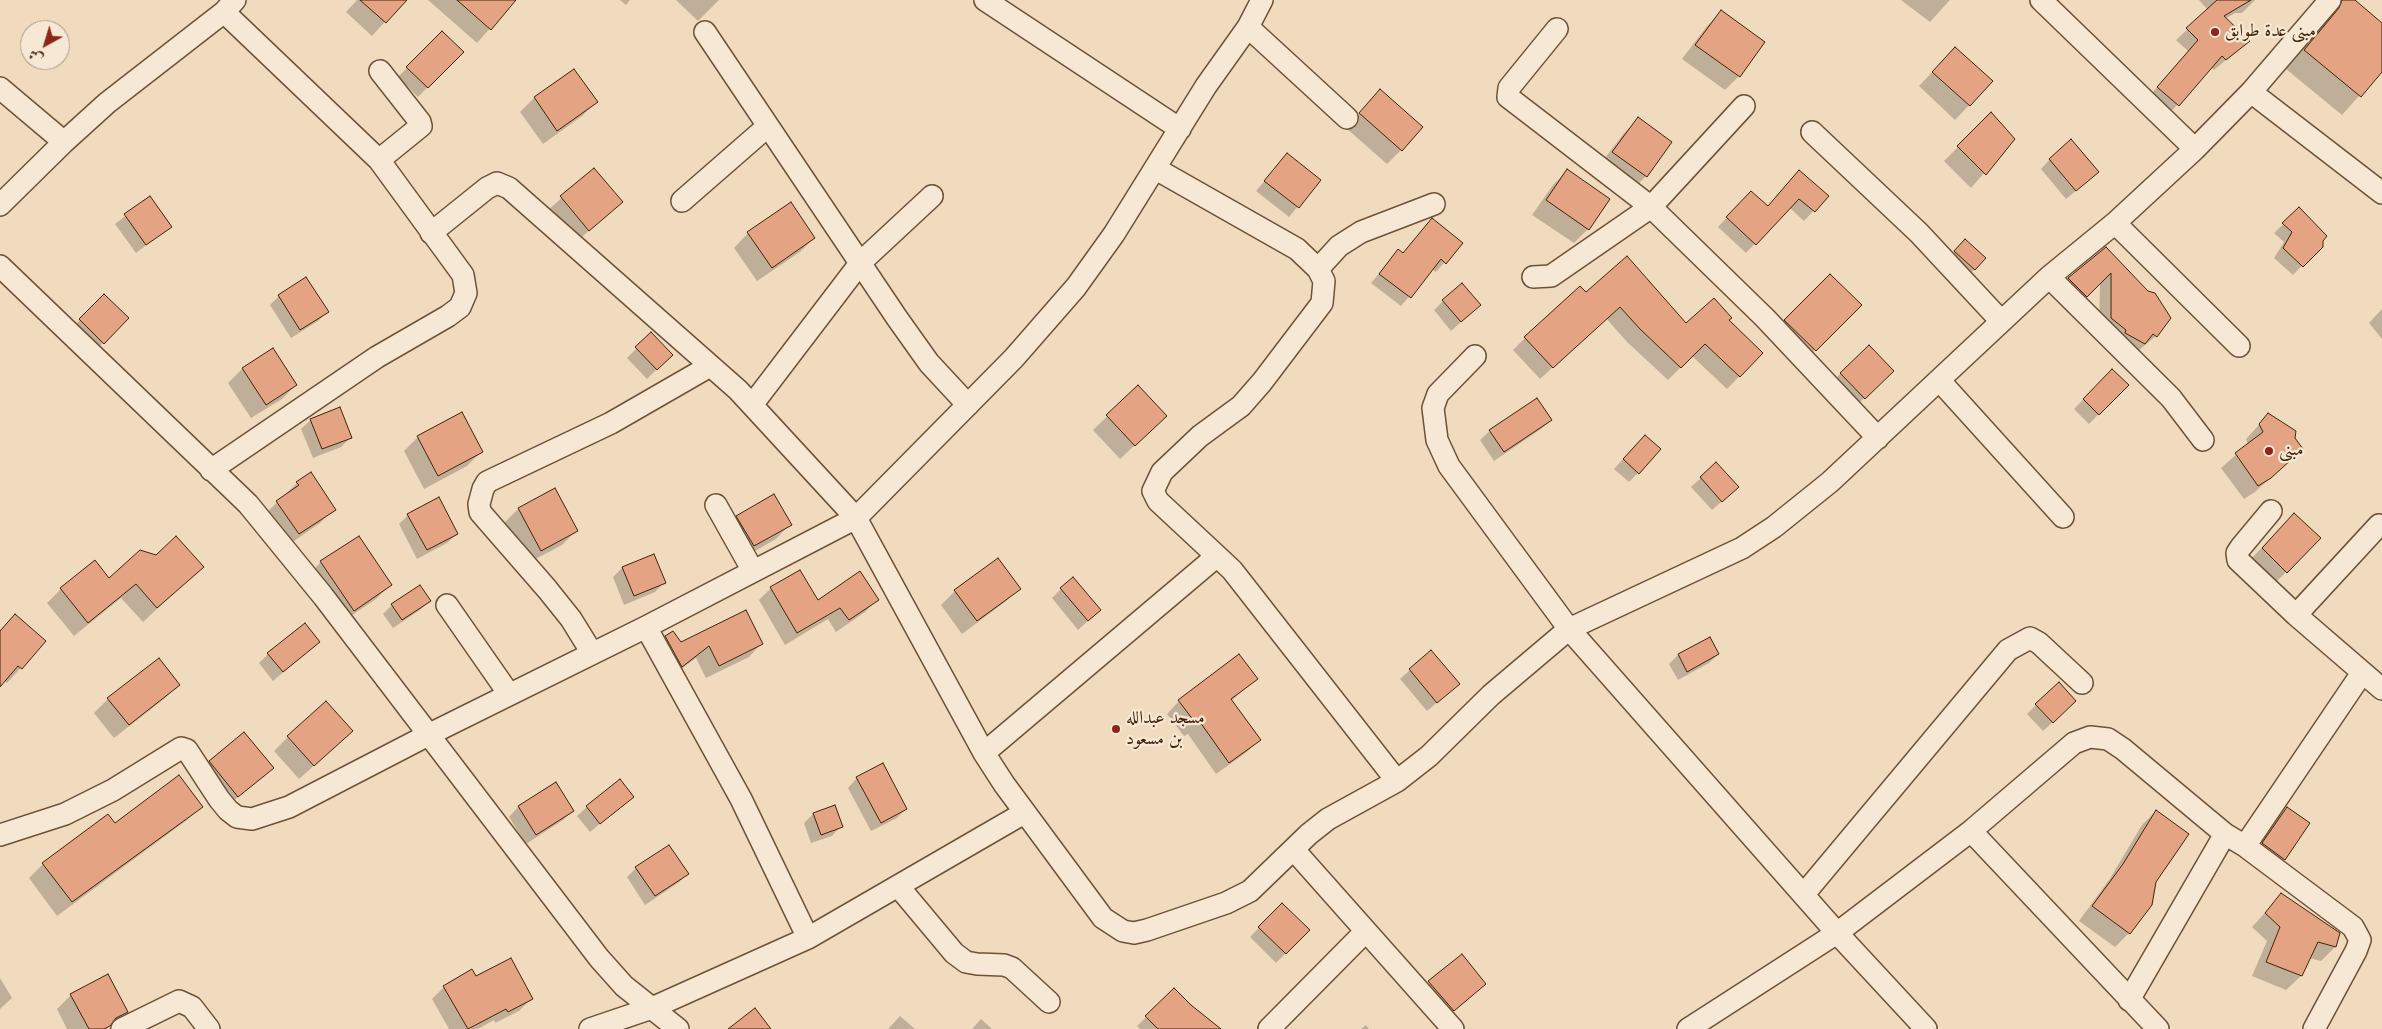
<!DOCTYPE html>
<meta charset="utf-8">
<style>
body{margin:0}
#map{position:relative;width:2382px;height:1029px;overflow:hidden;background:#f1dbbe;font-family:Cardo,Amiri,serif}
canvas{display:block}
.north{position:absolute;left:20px;top:20px;width:50px;height:50px;box-sizing:border-box;background:#f6e8d5;border:1px solid #ae9a83;border-radius:50%;rotate:219deg;font-size:14px;font-weight:700;line-height:20px;text-align:center;color:#412408}
.north::after{content:'';display:block;margin:auto;width:18px;height:22px;background:#8f2418;clip-path:polygon(50% 0,100% 100%,50% 72%,0 100%)}
</style>
<div id="map">
<canvas width="2382" height="1029"></canvas>
<div class="north">ش</div>
</div>
<script>
const context = document.querySelector('canvas').getContext('2d');
context.lineJoin = 'round';
function paint(path, color) { context.fillStyle = color; context.fill(path, 'evenodd'); }
const poly = rows => new Path2D(rows.map(r => 'M' + r).join(''));
function stroke(path, color, width, dash) { context.strokeStyle = color; context.lineWidth = width; context.lineCap = dash ? 'butt' : 'round'; context.setLineDash(dash || []); context.stroke(path); }
function drawText(font, color, halo, rows, align = 'center') {
  context.font = font + ' Cardo,Amiri,serif'; context.lineWidth = 4.5; context.setLineDash([]); context.textBaseline = 'middle'; context.strokeStyle = halo; context.fillStyle = color; for (const [text, x, y, turn = 0] of rows) {
    context.save(); context.translate(x, y); context.rotate((+turn || 0) * Math.PI / 180); context.textAlign = isNaN(turn) ? turn : align; if (halo) context.strokeText(text, 0, 0); context.fillText(text, 0, 0); context.restore();
  }
}
const shadow = poly([
 [357,0,405,0,372,36,346,12],
 [428,0,515,0,477,43],
 [620,0,630,0,626,5],
 [676,0,719,0,698,21],
 [1901,0,1950,0,1930,22],
 [2199,0,2255,0,2242,13,2235,13,2225,19,2249,41,2214,70,2211,67,2167,116,2147,99,2188,51,2176,40,2208,10],
 [2338,0,2353,0,2382,24,2382,70,2342,115,2286,69,2321,28],
 [1721,12,1763,43,1739,76,1725,90,1682,59,1707,26],
 [442,33,462,52,418,97,398,77],
 [1955,48,1991,82,1955,120,1919,86],
 [574,71,596,102,582,116,543,144,520,112,534,98],
 [1380,91,1401,150,1387,164,1346,128],
 [1991,114,2014,139,1971,188,1944,161],
 [1638,119,1646,176,1632,190,1599,166,1624,133],
 [1287,154,1320,180,1289,217,1256,191],
 [2050,159,2088,181,2066,199,2041,169],
 [594,169,621,202,574,244,547,211],
 [1567,171,1588,229,1574,243,1532,215,1553,185],
 [1799,172,1827,196,1804,221,1789,207,1746,253,1718,227,1742,201,1767,207],
 [149,197,170,227,136,253,115,224],
 [2299,209,2322,240,2321,246,2293,275,2274,258,2284,242,2274,233],
 [748,233,814,238,800,252,757,281,734,248],
 [1461,243,1436,272,1432,269,1401,306,1371,283,1398,251,1403,254],
 [1956,249,1975,269,1965,278,1945,261],
 [2106,249,2156,336,2132,356,2099,330,2100,283,2074,309,2057,291],
 [1830,276,1860,305,1801,364,1771,335],
 [1586,294,1686,325,1728,320,1762,353,1727,389,1692,356,1668,380,1627,342,1606,318,1540,379,1513,350,1525,338],
 [104,295,127,318,94,352,71,329],
 [279,296,327,312,318,321,291,338,270,305],
 [1443,301,1480,305,1451,331,1434,310],
 [2382,309,2382,339,2369,323],
 [651,334,671,355,647,379,627,358],
 [1869,346,1892,371,1855,407,1831,383],
 [243,368,296,385,282,399,251,418,228,383],
 [2112,370,2127,385,2089,424,2074,409],
 [1138,387,1151,430,1120,459,1093,430],
 [2268,415,2302,449,2255,492,2244,499,2221,468,2248,444,2246,439],
 [311,420,351,437,341,447,313,458,301,429],
 [1551,420,1541,429,1494,461,1480,440,1490,431],
 [418,437,481,452,467,466,424,489,404,451],
 [1635,446,1638,473,1629,482,1614,469],
 [1716,464,1728,496,1712,510,1691,487],
 [297,483,334,509,320,523,284,548,263,516],
 [518,509,576,531,562,545,526,564,504,523],
 [408,515,457,534,447,543,417,559,399,524],
 [737,517,790,524,776,539,739,560,723,531],
 [2280,529,2320,538,2272,586,2248,562],
 [653,556,664,583,655,592,624,605,613,577,622,568],
 [998,560,1019,588,1005,602,962,634,941,605,955,591],
 [321,562,390,585,376,599,339,624,307,576],
 [202,567,143,622,121,598,74,636,47,603,61,589,109,579],
 [771,588,817,601,877,600,865,612,836,632,828,619,785,645,759,600],
 [1061,589,1100,610,1078,630,1052,598],
 [429,601,420,610,393,628,383,614,392,605],
 [15,616,45,641,7,683,4,680,0,684,0,631],
 [666,637,681,644,761,644,749,657,706,678,696,658,669,678,653,650],
 [319,642,273,681,259,663,268,654],
 [1431,651,1459,684,1427,711,1400,679],
 [1718,654,1709,663,1678,680,1669,664,1678,655],
 [1256,679,1231,701,1259,740,1247,752,1216,774,1188,734,1184,736,1167,714,1179,701],
 [178,685,164,699,114,738,94,713,108,699],
 [2036,705,2065,711,2043,731,2027,714],
 [288,737,337,745,299,779,274,751],
 [210,762,272,768,223,810,196,776],
 [857,778,906,809,897,818,871,831,848,788],
 [555,784,572,811,563,820,526,844,509,817,518,807],
 [632,797,590,832,577,816,587,807],
 [201,806,187,820,57,916,29,878,43,864,115,825],
 [834,806,841,826,832,836,811,843,804,823,813,814],
 [2287,808,2308,823,2284,859,2275,869,2254,853,2278,817],
 [2156,811,2155,882,2129,933,2115,947,2079,921,2109,880,2142,825],
 [636,868,687,874,678,883,645,905,627,877],
 [2281,895,2335,947,2321,961,2309,958,2301,976,2286,990,2252,976,2267,941,2252,927],
 [1282,904,1309,930,1276,963,1250,937],
 [1462,956,1485,984,1439,1024,1414,996],
 [0,978,12,998,0,1009],
 [475,978,531,999,519,1011,495,1023,494,1020,478,1029,449,1029,432,999,444,987],
 [1174,990,1219,1029,1140,1029,1137,1026],
 [71,995,126,1012,106,1029,67,1029,57,1009],
 [900,1016,915,1029,888,1029],
 [981,1019,992,1029,972,1029],
 [1366,1025,1369,1029,1361,1029]
]);
const building = poly([
 [360,0,407,0,386,23,360,0],
 [457,0,516,0,491,30,457,0],
 [2217,0,2251,0,2224,16,2250,41,2226,60,2222,56,2179,106,2157,87,2198,40,2186,28,2217,0],
 [2342,0,2355,0,2382,23,2382,72,2361,97,2304,50,2339,8,2342,0],
 [1721,10,1765,42,1740,77,1695,45,1721,10],
 [442,31,464,52,428,88,406,67,442,31],
 [1955,47,1993,81,1970,106,1932,72,1955,47],
 [574,69,598,102,557,131,534,97,574,69],
 [1380,89,1423,127,1402,151,1359,113,1380,89],
 [1991,112,2015,139,1986,175,1957,146,1991,112],
 [1638,117,1672,142,1647,177,1612,152,1638,117],
 [2071,139,2099,172,2076,191,2049,159,2071,139],
 [1287,153,1321,180,1299,208,1264,181,1287,153],
 [594,168,623,202,589,231,560,196,594,168],
 [1567,169,1610,199,1589,230,1546,200,1567,169],
 [1799,170,1829,196,1815,212,1799,199,1756,245,1726,217,1751,191,1768,206,1799,170],
 [150,196,172,227,146,245,124,214,150,196],
 [791,202,815,238,772,268,747,232,791,202],
 [2299,207,2327,236,2323,241,2323,247,2303,267,2283,248,2292,232,2282,223,2299,207],
 [1432,218,1463,243,1446,264,1441,259,1411,298,1379,274,1398,249,1403,253,1432,218],
 [1965,239,1986,258,1975,270,1954,251,1965,239],
 [2106,247,2148,291,2155,293,2171,318,2157,337,2153,334,2145,344,2125,333,2126,330,2111,318,2111,273,2087,297,2068,278,2106,247],
 [1627,256,1686,323,1714,298,1732,318,1729,320,1763,353,1740,377,1705,344,1681,368,1640,329,1620,307,1553,368,1524,337,1580,286,1586,292,1627,256],
 [1830,274,1862,305,1816,351,1784,320,1830,274],
 [306,277,329,312,300,330,278,295,306,277],
 [1462,283,1481,305,1461,322,1442,300,1462,283],
 [104,294,129,318,104,344,79,319,104,294],
 [651,332,673,355,657,370,635,347,651,332],
 [1869,345,1894,371,1865,399,1840,373,1869,345],
 [273,348,297,385,266,405,242,368,273,348],
 [2112,369,2129,385,2099,415,2083,399,2112,369],
 [1138,385,1167,416,1135,446,1106,415,1138,385],
 [1537,398,1552,420,1504,452,1489,430,1537,398],
 [340,407,352,438,322,449,310,419,340,407],
 [462,412,483,452,438,476,417,436,462,412],
 [2268,413,2296,431,2295,438,2303,449,2271,478,2258,486,2235,453,2263,432,2259,424,2268,413],
 [1645,435,1661,449,1639,474,1623,459,1645,435],
 [1716,462,1739,487,1722,502,1700,477,1716,462],
 [311,472,336,510,299,534,276,501,299,485,296,482,311,472],
 [555,488,578,531,541,551,518,508,555,488],
 [774,494,792,525,754,546,736,516,774,494],
 [439,497,458,534,427,550,407,514,439,497],
 [2294,513,2321,538,2287,573,2262,548,2294,513],
 [176,536,204,567,157,608,136,584,88,623,60,588,95,560,109,578,140,550,156,555,176,536],
 [359,536,392,585,354,611,320,561,359,536],
 [654,554,666,583,634,596,622,567,654,554],
 [998,558,1021,589,977,621,954,590,998,558],
 [800,570,818,600,860,571,879,600,849,620,840,608,797,633,770,587,800,570],
 [1073,577,1101,610,1088,621,1060,588,1073,577],
 [420,585,431,601,402,620,391,604,420,585],
 [746,610,763,644,719,666,709,646,682,667,665,636,673,631,681,642,746,610],
 [15,614,46,641,22,669,18,666,0,687,0,631,15,614],
 [305,623,320,642,283,672,267,653,305,623],
 [1710,637,1719,654,1687,672,1678,654,1710,637],
 [1431,650,1460,684,1437,703,1409,669,1431,650],
 [1239,654,1258,679,1231,699,1261,740,1229,763,1200,722,1197,725,1178,700,1239,654],
 [159,658,180,685,129,725,107,698,159,658],
 [2059,682,2076,701,2053,723,2035,704,2059,682],
 [326,701,353,731,314,766,287,736,326,701],
 [244,732,274,768,238,797,209,761,244,732],
 [883,763,907,809,881,823,856,777,883,763],
 [179,775,203,807,72,902,42,863,108,814,115,823,179,775],
 [620,779,634,797,600,824,586,806,620,779],
 [556,782,574,811,536,835,518,806,556,782],
 [835,805,843,827,821,835,813,813,835,805],
 [2287,807,2310,823,2285,860,2262,843,2287,807],
 [2156,810,2189,834,2156,882,2152,905,2130,934,2092,906,2123,864,2156,810],
 [669,845,689,874,655,896,635,867,669,845],
 [2281,893,2340,933,2336,947,2318,942,2302,976,2266,962,2280,927,2265,913,2281,893],
 [1282,903,1310,930,1286,954,1258,927,1282,903],
 [1462,954,1486,984,1454,1011,1428,981,1462,954],
 [511,958,533,999,508,1012,506,1009,468,1029,443,986,472,969,476,976,511,958],
 [108,974,128,1012,116,1018,110,1026,104,1029,89,1029,70,994,108,974],
 [1174,988,1191,1005,1221,1029,1158,1029,1145,1016,1174,988],
 [755,1008,771,1029,728,1029,755,1008]
]);
const minor = poly([
 [985,0,1180,129],
 [2041,0,2195,149],
 [1248,27,1347,118],
 [1557,29,1509,88,1508,97,1651,207,1765,318,1878,438],
 [705,32,897,318,929,363,968,405],
 [0,88,64,142],
 [2251,92,2382,193],
 [1812,132,1919,233,2001,321],
 [379,160,421,126,420,122,380,71],
 [1156,169,1297,249,1318,269,1324,281,1322,303,1262,382,1241,406,1200,436,1162,472,1153,491,1158,501,1232,570,1397,781],
 [682,201,768,126],
 [0,205,64,142,107,103,224,12,235,0],
 [2115,223,2239,346],
 [431,233,487,188,497,183,509,188,738,390,856,518,984,753,1004,784,1103,918,1123,931,1134,933,1147,930,1226,903,1250,891,1309,834,1328,819,1397,781,1429,756,1491,695,1569,629,1742,548,1774,527,1830,482,2049,277,2115,223,2195,149,2251,92,2330,0],
 [0,266,248,504,323,596,599,958,624,986,678,1029],
 [1318,269,1339,246,1361,232,1434,204],
 [1533,277,1551,276,1651,207,1744,106],
 [2049,277,2171,398,2203,440],
 [1475,356,1438,394,1433,408,1437,440,1449,466,1569,629,1837,933,1926,1029],
 [1939,380,2063,517],
 [752,405,861,262,932,196],
 [211,470,377,357,448,316,460,307,466,293,463,275,379,160,224,12],
 [716,505,753,571],
 [2271,511,2241,547,2237,553,2238,560,2296,615,2382,689],
 [447,605,509,694],
 [2296,615,2379,525],
 [646,627,741,799,808,938],
 [592,653,571,619,547,589,480,512,479,504,483,489,487,482,611,423,710,366],
 [984,753,1217,556],
 [1971,831,2158,1029],
 [0,835,65,814,113,790,181,748,187,750,219,799,228,810,237,817,252,819,289,807,430,734,646,627,856,518,1014,358,1076,287,1114,234,1206,86,1248,27,1262,0],
 [2245,846,2362,673],
 [1294,850,1453,1029],
 [898,886,954,953,966,962,977,964,1004,965,1012,968,1049,1002],
 [1804,894,2008,650,2030,638,2039,643,2082,683],
 [2129,1000,2225,834],
 [122,1029,179,1001,192,1007,209,1029],
 [590,1029,652,1008,808,938,1024,813],
 [1269,1029,1366,931],
 [1688,1029,1837,933,1971,831,2074,743,2090,737,2108,739,2123,749,2225,834,2245,846,2353,927,2360,940,2356,951,2314,1029]
]);
const markers = [
 [2215,32,5,"#8f2418"],
 [2269,451,5,"#8f2418"],
 [1116,729,5,"#8f2418"]
];
const poiNames = [
 ["مبنى عدة طوابق",2225,32],
 ["مبنى",2279,451],
 ["مسجد عبدالله",1126,719],
 ["بن مسعود",1126,740]
];
paint(shadow, '#0003');
paint(building, '#e4a383');
stroke(building, '#412408', 1);
stroke(minor, '#6d5236', 24);
stroke(minor, '#f6e8d5', 21);
for (const [x, y, r, color] of markers) { const dot = new Path2D(); dot.arc(x, y, r, 0, 2 * Math.PI); context.fillStyle = color; context.fill(dot); stroke(dot, '#f6e8d5', 2); }
drawText('18px', '#412408', '#f6e8d5', poiNames, 'left');
</script>
